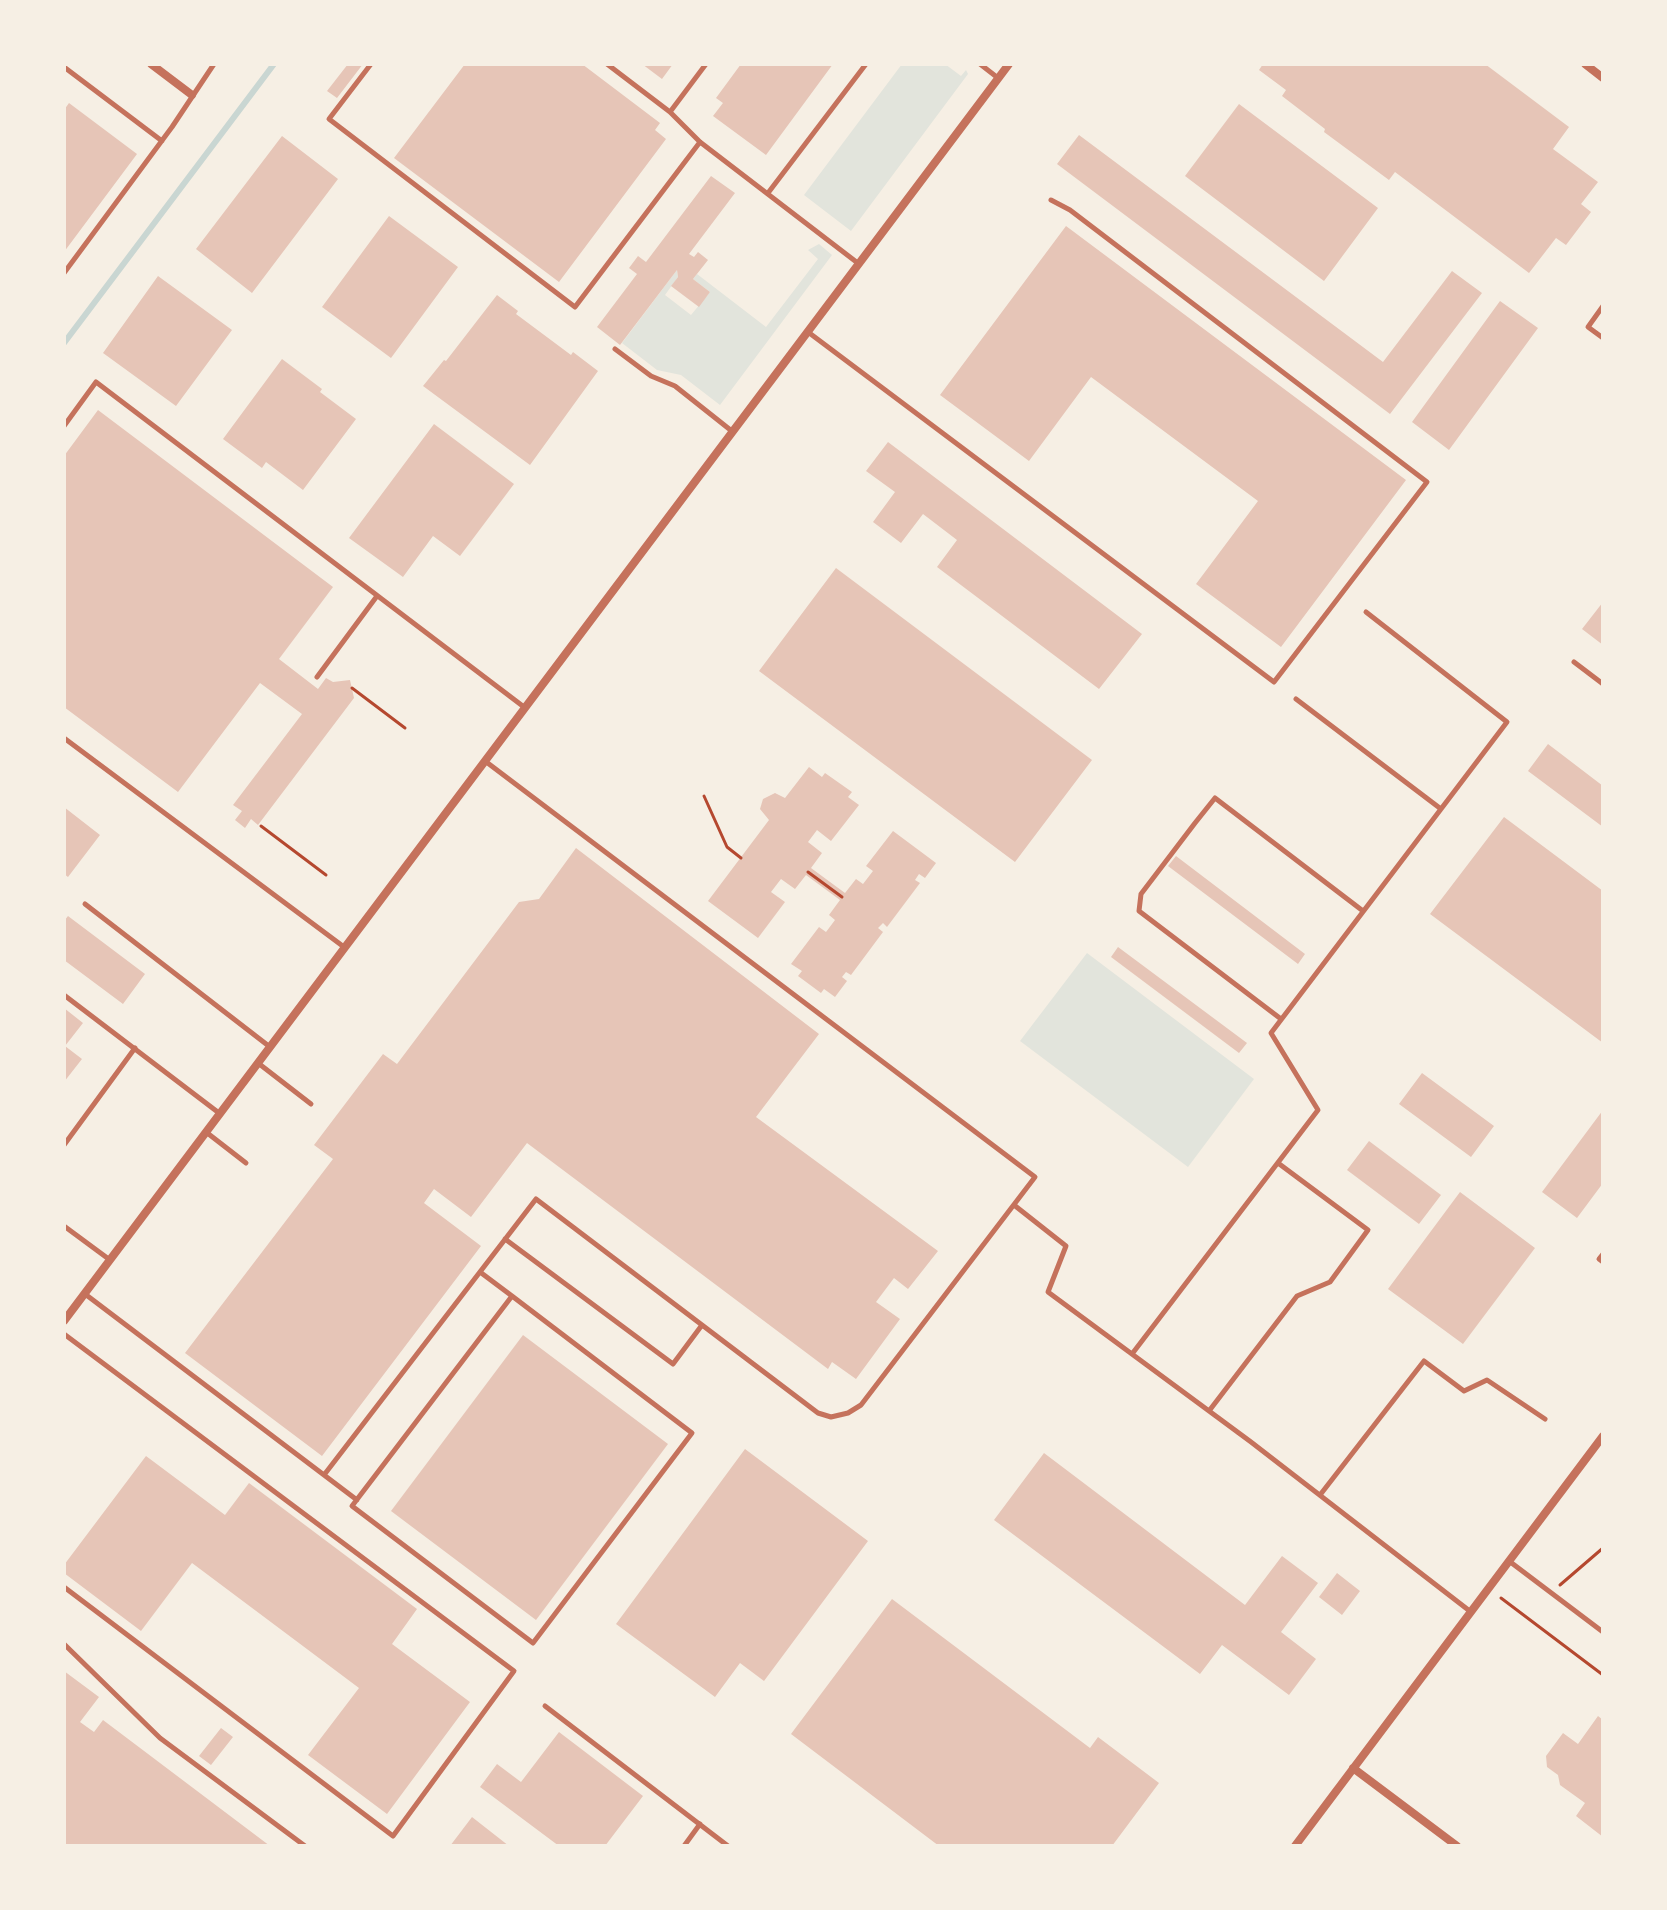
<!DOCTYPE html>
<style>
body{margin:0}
#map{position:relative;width:1667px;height:1910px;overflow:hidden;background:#f6efe4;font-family:Overpass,sans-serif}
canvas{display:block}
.frame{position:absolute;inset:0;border:66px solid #f6efe4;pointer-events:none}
</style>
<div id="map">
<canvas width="1667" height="1910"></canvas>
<div class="frame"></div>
</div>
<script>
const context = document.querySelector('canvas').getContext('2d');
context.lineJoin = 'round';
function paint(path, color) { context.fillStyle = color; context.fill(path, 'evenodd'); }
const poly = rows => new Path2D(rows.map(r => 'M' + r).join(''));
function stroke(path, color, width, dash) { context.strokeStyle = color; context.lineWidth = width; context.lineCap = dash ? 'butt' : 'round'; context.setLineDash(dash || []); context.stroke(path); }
const green = poly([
 [902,64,945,64,961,76,966,70,968,74,851,231,804,195],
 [819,244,832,255,720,405,681,375,657,370,622,343,677,270,678,277,665,295,691,315,710,292,693,279,697,274,766,327,818,259,808,250],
 [1087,953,1254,1079,1188,1167,1020,1041]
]);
const stream = poly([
 [64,343,274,64]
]);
const building = poly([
 [348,64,363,64,337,98,327,91],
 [465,64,582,64,660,123,655,130,666,139,559,282,394,158],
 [642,64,673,64,662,79],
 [741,64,833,64,766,155,713,116,723,103,716,98],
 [1263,64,1485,64,1569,127,1553,149,1598,182,1581,204,1591,212,1566,245,1556,238,1529,273,1395,172,1389,180,1324,132,1325,129,1282,96,1286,90,1259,70],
 [69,103,137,154,64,252,64,110],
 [1239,104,1378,208,1324,281,1185,176],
 [1079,135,1383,362,1452,271,1482,293,1390,414,1057,164],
 [282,136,338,179,252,293,196,249],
 [711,176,735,193,689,254,694,257,698,252,708,260,693,279,710,292,699,307,671,286,678,277,677,270,620,345,597,327,637,274,629,268,638,256,646,262],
 [389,216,458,267,391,358,322,307],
 [1066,226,1406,480,1281,647,1196,584,1258,501,1091,377,1029,461,940,395],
 [158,276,232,330,176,406,103,353],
 [497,295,518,311,516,314,571,355,573,352,598,371,530,465,423,386,444,360,446,361],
 [1500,301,1538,328,1449,450,1412,422],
 [282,359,322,389,320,392,356,419,303,490,266,462,262,468,223,439],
 [98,410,333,587,279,659,318,689,326,678,333,682,350,680,354,698,258,825,251,819,245,828,235,820,242,811,233,805,302,714,260,683,178,792,64,707,64,456],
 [434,424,514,484,460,556,433,536,403,577,349,538],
 [888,442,1142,634,1099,689,937,567,957,540,923,514,901,543,873,522,895,492,866,471],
 [836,568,1092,760,1015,862,759,671],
 [1603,602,1603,645,1582,629],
 [1548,744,1603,786,1603,827,1528,771],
 [809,767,822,777,825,773,852,792,848,797,859,805,831,841,817,830,808,842,822,853,811,868,845,893,856,879,863,884,873,871,866,866,893,831,936,863,925,878,919,874,915,880,920,883,887,927,883,923,878,928,883,932,851,975,846,972,842,977,847,981,835,997,824,989,821,993,798,976,802,971,791,964,819,927,826,932,835,920,829,915,840,900,806,875,795,889,781,879,771,892,785,902,758,938,708,901,769,820,760,809,763,799,775,793,785,798],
 [64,807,100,835,68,877,64,874],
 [1504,817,1603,891,1603,1043,1430,914],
 [576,848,819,1034,756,1117,938,1251,908,1289,894,1278,876,1302,900,1319,856,1379,832,1362,828,1369,527,1143,471,1217,434,1189,424,1203,481,1246,322,1456,185,1353,333,1159,314,1145,383,1054,397,1064,519,902,539,899],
 [1176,856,1305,954,1298,964,1168,866],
 [68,916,145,974,123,1004,64,960,64,921],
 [1118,947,1247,1043,1239,1053,1111,957],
 [64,1008,83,1023,65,1046,82,1059,64,1082],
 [1422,1073,1494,1126,1471,1157,1399,1104],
 [1603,1110,1603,1183,1577,1218,1542,1192],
 [1369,1141,1441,1195,1419,1224,1347,1170],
 [1460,1192,1535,1248,1463,1344,1388,1289],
 [523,1335,668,1444,536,1620,391,1511],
 [745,1449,868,1541,764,1681,740,1663,715,1697,616,1624],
 [1044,1453,1245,1605,1282,1556,1318,1583,1281,1632,1316,1659,1289,1695,1222,1645,1200,1674,994,1520],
 [146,1456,225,1515,249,1483,417,1609,392,1644,470,1702,387,1814,308,1755,359,1688,192,1563,141,1631,64,1573,64,1565],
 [1337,1573,1360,1591,1342,1615,1319,1597],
 [892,1599,1090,1748,1098,1737,1159,1783,1112,1846,939,1846,791,1734],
 [64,1671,99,1697,80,1722,94,1732,103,1720,270,1846,64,1846],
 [1598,1716,1603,1720,1603,1837,1576,1816,1585,1803,1560,1785,1558,1775,1547,1767,1546,1756,1563,1733,1578,1744],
 [221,1728,233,1737,211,1765,199,1756],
 [559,1732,643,1796,605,1846,559,1846,480,1787,497,1764,521,1782],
 [472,1817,509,1846,450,1846]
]);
const path = poly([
 [352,688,405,728],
 [704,796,727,847,741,858],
 [261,826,326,875],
 [808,872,842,897],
 [1560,1585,1603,1548],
 [1501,1598,1603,1675]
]);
const service = poly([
 [371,64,329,119,575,307,700,142],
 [607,64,670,112,700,142,859,264],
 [980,64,998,78],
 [64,67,162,141],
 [670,112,706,64],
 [768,193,866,64],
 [64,273,172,127,214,64],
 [1603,306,1588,327,1603,338],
 [808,332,1274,682,1427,482,1070,210,1051,200],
 [615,349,651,376,675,386,733,432],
 [64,426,96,382,524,707],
 [1574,662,1603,684],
 [317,677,377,596],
 [1296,699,1441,809],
 [64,738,344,947],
 [85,904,270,1047],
 [64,995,219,1113],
 [1281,1019,1139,911,1141,894,1195,823,1215,798,1363,911],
 [258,1063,311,1104],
 [206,1132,246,1163],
 [64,1145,135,1048],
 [1014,1205,1066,1246,1048,1292,1251,1442,1471,1612],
 [64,1226,110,1260],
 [505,1239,673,1364,702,1325],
 [1603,1254,1599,1259,1603,1262],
 [480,1272,512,1296],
 [85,1294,324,1475,536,1199,818,1413,831,1417,848,1413,861,1405,1035,1177,485,761],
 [512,1296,692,1433,533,1643,352,1506,512,1296],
 [64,1334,514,1671,393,1836,64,1587],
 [1132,1354,1318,1110,1271,1033,1507,722,1366,612],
 [1209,1411,1297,1296,1330,1282,1368,1230,1278,1163],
 [324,1475,357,1500],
 [1320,1495,1424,1361,1464,1391,1487,1380,1545,1419],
 [1509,1561,1603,1632],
 [64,1644,160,1738,305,1846],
 [545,1706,728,1846],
 [684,1846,700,1824]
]);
const minor = poly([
 [151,64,192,95],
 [1585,64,1603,78],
 [64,1321,1009,64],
 [1353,1768,1457,1846],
 [1295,1846,1603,1436]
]);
paint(green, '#e2e4dc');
stroke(stream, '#c9d6d2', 6);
paint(building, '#e6c5b7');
stroke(path, '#b5482f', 3);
stroke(service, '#c5725c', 5);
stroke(minor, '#c5725c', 8);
</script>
